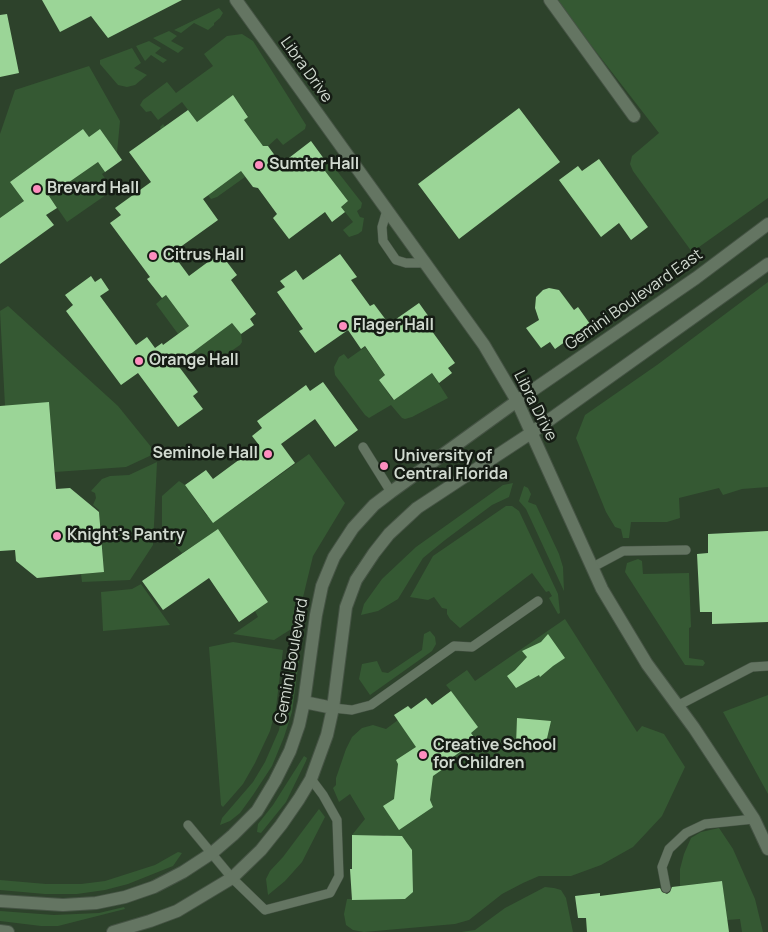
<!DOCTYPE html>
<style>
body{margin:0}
canvas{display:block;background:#273726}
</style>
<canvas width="768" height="932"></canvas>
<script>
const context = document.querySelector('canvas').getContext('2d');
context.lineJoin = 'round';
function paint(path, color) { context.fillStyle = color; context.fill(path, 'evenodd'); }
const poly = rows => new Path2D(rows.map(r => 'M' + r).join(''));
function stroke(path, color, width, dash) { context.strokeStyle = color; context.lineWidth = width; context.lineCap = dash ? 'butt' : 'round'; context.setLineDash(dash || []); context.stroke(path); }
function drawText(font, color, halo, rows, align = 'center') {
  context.font = font + ' Manrope,sans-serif'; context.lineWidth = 5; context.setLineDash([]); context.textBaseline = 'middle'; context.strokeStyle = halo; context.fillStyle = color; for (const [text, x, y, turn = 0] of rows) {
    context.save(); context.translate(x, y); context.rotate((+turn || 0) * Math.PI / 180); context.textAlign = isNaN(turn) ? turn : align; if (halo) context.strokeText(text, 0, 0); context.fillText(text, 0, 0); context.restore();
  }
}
const built = poly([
 [0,0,768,0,768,932,0,932]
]);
const green = poly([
 [556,0,768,0,768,198,692,252,633,171,630,164,632,156,659,133],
 [219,8,223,13,220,18,214,23,214,25,208,30,194,23,181,33,174,30],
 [169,31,177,36,171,41,184,48,178,53,153,38],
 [242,34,253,41,306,125,305,129,283,145,277,138,268,146,263,146,244,120,248,116,233,96,197,122,182,102,158,120,151,111,146,112,140,105,143,100,167,82,176,93,213,66,204,54,227,36],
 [149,41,161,48,155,53,167,60,163,63,151,55,145,61,136,46],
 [132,48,141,63,134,68,147,75,135,85,127,87,118,85,100,64,100,60],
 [89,66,120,121,117,153,100,129,89,137,83,129,10,182,24,201,0,218,0,134,15,90],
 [163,124,196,168,241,171,245,177,217,197,211,199,162,134,160,127],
 [98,162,105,172,102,174,113,190,67,222,49,196],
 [330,162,362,203,361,208,357,211,360,217,364,218,362,231,358,234,349,237,343,230,353,222,341,207,348,201,322,167],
 [768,282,768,487,742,489,723,495,719,488,679,498,680,518,667,522,631,522,629,538,623,538,621,529,615,527,606,512,576,438,585,415,657,365],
 [166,295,189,326,183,330,197,349,232,323,241,334,242,342,240,345,214,363,207,364,198,361,156,304],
 [8,306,118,406,156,453,126,467,55,472,49,403,5,406,0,311],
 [365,347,385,375,379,380,393,400,432,373,448,398,412,417,405,419,402,418,391,405,369,418,365,415,335,375,334,367,339,357,344,354,348,359],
 [309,454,345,503,313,556,296,626,274,640,233,634,258,617,255,611,268,602,218,530,182,553,162,531,162,496,179,481,185,485,207,516,224,515],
 [157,462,153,545,130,580,82,582,81,574,104,572,99,510,93,505,96,498,95,493,91,491,102,479,110,476,129,475],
 [513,483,509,497,492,505,445,540,423,558,398,599,378,611,361,615,364,604,382,579,416,547,503,485],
 [524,486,528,488,531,494,528,502,536,505,559,554,563,567,564,591,526,509,519,501],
 [506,506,512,506,519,511,558,594,560,613,558,614,549,598,552,596,549,591,546,592,532,573,460,628,450,619,447,614,447,609,442,608,434,597,428,600,410,597,433,556],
 [638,559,642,561,643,574,689,573,691,627,689,628,689,658,703,660,705,663,703,666,685,665,625,572,627,563],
 [141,584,170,625,103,631,101,592,132,589],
 [565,619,637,732,642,726,664,734,685,767,662,816,633,847,601,865,571,876,539,876,523,883,502,894,469,920,455,924,364,932,353,930,346,925,344,914,347,899,405,899,413,891,412,853,406,841,398,841,384,835,352,835,365,819,350,794,339,802,333,788,336,785,336,778,346,749,352,737,362,728,373,725,386,729,398,720,432,705,451,691,446,685,467,670,475,681],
 [430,631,435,637,436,644,432,651,370,695,359,679,362,664,377,661,382,672,388,673,422,650,424,634],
 [233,642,283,650,276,708,270,731,255,763,243,784,223,807,221,805,209,647],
 [292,652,300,653,292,712,284,737,272,766,253,795,240,813,230,821,220,825,222,818,253,782,265,762,279,730],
 [768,695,768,794,723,712],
 [304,756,307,758,306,761,286,802,261,833,257,832,258,824,273,805],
 [319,809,325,817,302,862,285,881,268,895,266,879,270,871,283,857],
 [719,828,733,849,755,899,763,932,742,932,740,919,727,920,722,881,680,886,680,869,684,854,691,838,701,832],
 [178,852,182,853,173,866,128,884,105,890,77,894,45,894,0,890,0,880,46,884,81,884,105,881,155,865],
 [545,887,554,888,561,890,566,898,573,932,461,932,475,930,505,908],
 [124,907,125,909,58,926,41,926,0,921,0,911,54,915,99,913]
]);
const building = poly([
 [42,0,182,0,108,38,91,16,60,32],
 [7,14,19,73,0,77,0,15],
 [233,95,248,117,244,120,263,146,268,146,281,164,311,141,327,163,322,167,348,201,341,207,345,212,332,222,325,212,289,239,273,218,277,214,258,188,253,187,241,171,203,199,218,220,172,253,189,276,220,253,237,275,231,280,256,314,250,319,254,325,241,334,232,323,177,364,198,392,193,396,203,409,178,427,138,373,121,385,66,311,73,305,65,295,91,276,95,282,101,278,109,290,100,296,136,345,147,337,155,348,162,343,163,345,189,326,166,295,162,298,147,279,150,277,110,223,121,215,115,208,151,182,129,152,188,110,197,122],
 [519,108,560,162,459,239,418,184],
 [83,129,89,137,100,129,122,160,105,172,98,162,49,196,57,208,46,215,54,225,0,264,0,218,24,201,10,182],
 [599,159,648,227,631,240,619,223,601,237,559,180,578,166,582,171],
 [340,254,357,277,351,280,370,306,374,304,389,324,419,303,434,324,429,327,455,363,448,368,452,373,439,383,432,373,394,400,379,380,385,375,365,346,361,349,348,330,315,353,299,331,303,329,277,292,285,287,280,281,296,270,303,280],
 [549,288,559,290,574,310,578,307,590,324,555,349,550,342,541,348,526,328,539,320,535,308,536,297,543,290],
 [323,382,358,430,335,447,315,419,281,444,295,463,213,523,185,485,206,470,213,479,259,445,252,436,262,428,257,421,306,385,310,391],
 [49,402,56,489,70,488,99,512,104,572,37,578,16,561,15,550,0,551,0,406],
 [218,529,268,602,239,622,209,578,163,610,142,581],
 [768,531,768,622,712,624,712,612,700,612,697,554,708,553,708,534],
 [548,634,565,658,553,666,540,677,539,675,516,688,507,676,515,670,527,657,522,651,541,642],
 [451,691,478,727,471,733,476,740,441,766,443,769,433,776,430,800,433,807,399,830,383,806,394,799,398,764,396,760,416,747,394,715,408,706,411,709,426,698,432,705],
 [517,718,551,721,545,747,516,745],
 [352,835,402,836,412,850,413,892,405,899,352,900,350,869,352,869],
 [722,881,729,932,587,932,586,918,578,918,575,896,600,893,600,896,660,888,662,892,667,894,670,892,672,887]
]);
const lane = poly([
 [387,210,382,227,383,241,396,260,406,263,426,263],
 [363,447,391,492],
 [593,567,623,551,686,550],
 [677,706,752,667,768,666],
 [333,708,352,710,371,705,454,646,472,647,538,601],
 [188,825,232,878,265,910,330,893,339,876,337,820,323,795,311,779],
 [666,888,662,867,669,849,686,833,705,824,754,819]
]);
const street = poly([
 [236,0,484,345,517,401,602,589,647,664,694,728,754,819,768,849],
 [550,0,634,116],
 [304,702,333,708],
 [0,901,63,905,96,903,125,897,154,887,183,872,212,853,233,835,257,811,275,781,290,751,299,725,304,702,316,615,322,586,334,557,353,528,374,505,391,492,517,401,696,278,768,224],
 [0,931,8,932],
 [113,932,150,921,177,911,232,878,261,850,281,825,299,799,311,779,327,735,333,708,346,607,356,580,374,553,389,534,417,508,531,433,768,264]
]);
const markers = [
 [259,165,5,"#fd8ebf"],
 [37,189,5,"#fd8ebf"],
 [153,256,5,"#fd8ebf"],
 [343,326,5,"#fd8ebf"],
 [139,361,5,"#fd8ebf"],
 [268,454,5,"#fd8ebf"],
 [384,466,5,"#fd8ebf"],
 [57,536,5,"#fd8ebf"],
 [423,755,5,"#fd8ebf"]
];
const streetNames = [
 ["Libra Drive",306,70,54],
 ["Gemini Boulevard East",634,300,-35],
 ["Libra Drive",535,406,63],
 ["Gemini Boulevard",292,661,-80]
];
const poiNames = [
 ["Sumter Hall",269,165],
 ["Brevard Hall",47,189],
 ["Citrus Hall",163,256],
 ["Flager Hall",353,326],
 ["Orange Hall",149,361],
 ["Seminole Hall",258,454,"right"],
 ["University of",394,457],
 ["Central Florida",394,475],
 ["Knight's Pantry",67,536],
 ["Creative School",433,746],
 ["for Children",433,764]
];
paint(built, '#2d422b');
paint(green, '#355933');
paint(building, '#9bd597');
stroke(lane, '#455344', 10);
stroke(street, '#455344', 14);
stroke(lane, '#647562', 9);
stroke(street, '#647562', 12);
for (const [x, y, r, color] of markers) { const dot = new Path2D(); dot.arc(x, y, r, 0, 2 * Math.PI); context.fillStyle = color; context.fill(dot); stroke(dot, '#151c14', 2); }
drawText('16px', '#d1dad0', '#151c14', streetNames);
drawText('bold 16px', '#d1dad0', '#151c14', poiNames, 'left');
</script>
